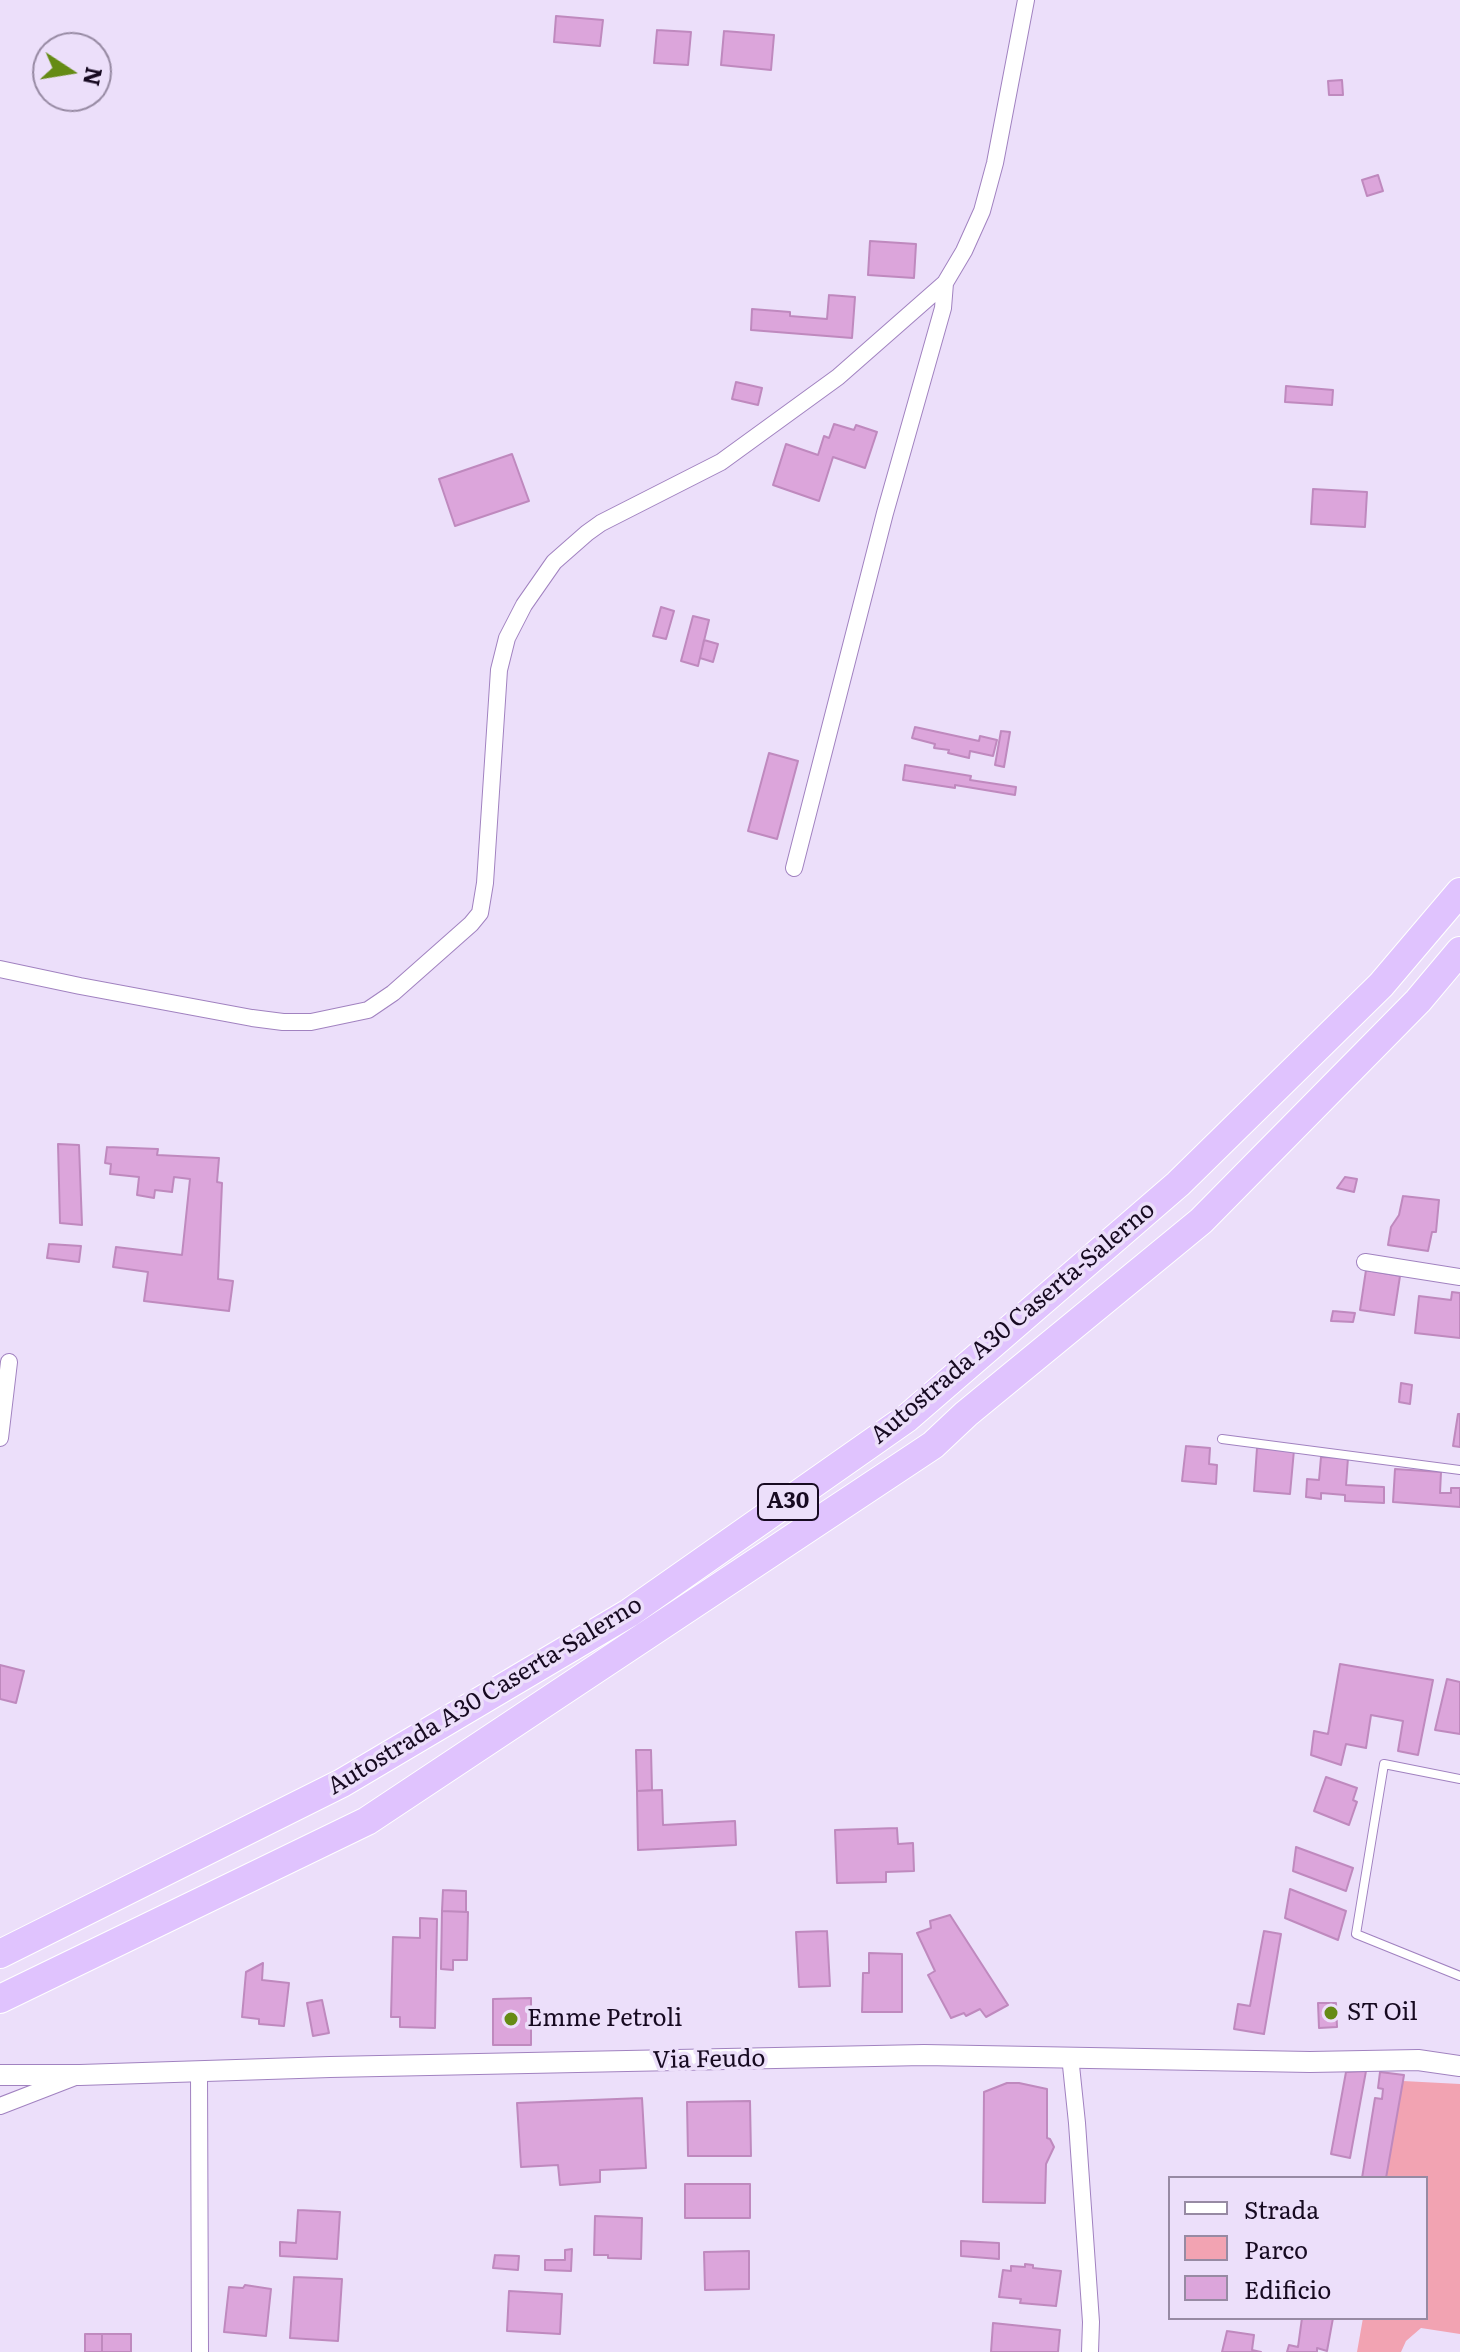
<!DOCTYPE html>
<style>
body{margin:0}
#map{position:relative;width:1460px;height:2352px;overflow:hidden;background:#ecdffa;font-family:Literata,serif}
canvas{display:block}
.legend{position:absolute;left:1168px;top:2176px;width:260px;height:144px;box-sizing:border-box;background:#ecdffa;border:2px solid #978aa3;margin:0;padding:10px 14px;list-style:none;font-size:24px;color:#170a21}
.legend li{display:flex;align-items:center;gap:16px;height:40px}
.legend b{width:40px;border:2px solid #978aa3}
.north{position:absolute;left:32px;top:32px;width:80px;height:80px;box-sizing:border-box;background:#ecdffa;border:2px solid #978aa3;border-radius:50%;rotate:102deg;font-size:22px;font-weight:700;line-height:32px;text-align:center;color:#170a21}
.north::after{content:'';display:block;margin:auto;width:28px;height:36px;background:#658b15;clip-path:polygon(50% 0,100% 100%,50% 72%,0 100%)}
</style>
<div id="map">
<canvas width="1460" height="2352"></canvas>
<ul class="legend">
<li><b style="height:10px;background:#fff"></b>Strada</li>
<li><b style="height:22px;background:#f2a3b2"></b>Parco</li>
<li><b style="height:22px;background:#dca5db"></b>Edificio</li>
</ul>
<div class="north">N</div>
</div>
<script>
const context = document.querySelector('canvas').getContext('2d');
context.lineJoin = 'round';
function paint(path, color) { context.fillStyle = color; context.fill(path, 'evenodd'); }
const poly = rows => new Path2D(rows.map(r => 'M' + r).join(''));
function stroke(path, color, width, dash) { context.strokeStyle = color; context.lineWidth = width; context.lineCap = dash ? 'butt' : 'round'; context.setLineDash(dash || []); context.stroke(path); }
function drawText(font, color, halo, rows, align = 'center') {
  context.font = font + ' Literata,serif'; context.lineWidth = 7; context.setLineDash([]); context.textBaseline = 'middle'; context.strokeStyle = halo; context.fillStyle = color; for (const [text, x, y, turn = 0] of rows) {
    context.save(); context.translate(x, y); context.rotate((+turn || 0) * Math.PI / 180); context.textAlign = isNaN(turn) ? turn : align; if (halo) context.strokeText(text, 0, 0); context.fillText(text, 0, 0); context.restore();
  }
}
const green = poly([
 [1403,2081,1460,2084,1460,2334,1421,2328,1406,2341,1401,2352,1357,2352,1363,2318,1426,2318,1426,2178,1386,2178]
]);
const building = poly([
 [556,16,603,20,600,46,554,42,556,16],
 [657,30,691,32,688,65,654,63,657,30],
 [724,31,774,35,771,70,721,65,724,31],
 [1342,80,1343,95,1329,95,1328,81,1342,80],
 [1378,175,1383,191,1367,196,1362,180,1378,175],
 [870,241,916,244,914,278,868,275,870,241],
 [829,295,855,297,852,338,751,330,752,309,790,312,790,316,827,319,829,295],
 [736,382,762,388,758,405,732,399,736,382],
 [1286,386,1333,390,1332,405,1285,402,1286,386],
 [834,424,854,430,856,425,877,432,865,468,833,457,819,501,773,485,786,444,818,455,824,436,829,438,834,424],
 [512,454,529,501,455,526,439,479,512,454],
 [1313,489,1367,492,1365,527,1311,524,1313,489],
 [661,607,674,611,666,639,653,636,661,607],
 [693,616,709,620,698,666,681,661,693,616],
 [704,640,718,644,713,662,700,658,704,640],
 [915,727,979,741,980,736,997,740,993,756,970,751,969,758,948,753,949,750,934,748,935,744,912,738,915,727],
 [1001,731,1010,732,1004,767,995,765,1001,731],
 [769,753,798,761,777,839,748,831,769,753],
 [905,765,971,776,970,780,1016,787,1015,795,955,785,955,788,903,780,905,765],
 [58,1144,79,1145,82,1225,60,1223,58,1144],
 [107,1147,158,1149,157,1155,219,1158,217,1182,222,1183,218,1279,233,1281,229,1311,144,1301,148,1272,113,1267,116,1247,182,1255,190,1179,174,1177,172,1192,155,1190,154,1198,137,1195,139,1177,110,1174,111,1164,105,1163,107,1147],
 [1345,1177,1357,1179,1354,1192,1337,1188,1345,1177],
 [1403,1196,1439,1200,1436,1232,1432,1232,1428,1251,1388,1245,1391,1227,1399,1215,1403,1196],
 [49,1244,81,1246,79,1262,47,1258,49,1244],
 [1366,1270,1400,1276,1394,1315,1360,1310,1366,1270],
 [1452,1292,1460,1293,1460,1338,1415,1333,1419,1296,1451,1300,1452,1292],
 [1333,1311,1355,1313,1353,1322,1331,1321,1333,1311],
 [1401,1383,1412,1385,1410,1404,1399,1402,1401,1383],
 [1458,1414,1460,1414,1460,1447,1453,1446,1458,1414],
 [1186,1446,1210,1448,1209,1464,1217,1465,1216,1484,1182,1481,1186,1446],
 [1257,1448,1294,1450,1290,1494,1254,1491,1257,1448],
 [1321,1457,1348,1458,1346,1485,1384,1487,1384,1503,1345,1501,1345,1495,1321,1493,1321,1499,1306,1497,1307,1479,1319,1480,1321,1457],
 [1395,1469,1441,1472,1440,1493,1451,1493,1451,1488,1460,1488,1460,1507,1393,1502,1395,1469],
 [1340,1664,1433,1680,1418,1755,1398,1751,1403,1721,1371,1715,1366,1748,1346,1744,1341,1765,1311,1755,1314,1731,1328,1734,1340,1664],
 [0,1665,24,1671,16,1703,0,1699,0,1665],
 [1447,1679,1460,1682,1460,1734,1435,1730,1447,1679],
 [636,1750,651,1750,652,1790,637,1791,636,1750],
 [1326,1777,1357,1788,1353,1800,1357,1802,1349,1825,1314,1811,1326,1777],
 [662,1790,663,1825,735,1821,736,1845,638,1850,637,1791,662,1790],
 [897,1828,898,1844,913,1843,914,1871,886,1872,886,1882,837,1883,835,1830,897,1828],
 [1296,1847,1353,1868,1346,1891,1293,1871,1296,1847],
 [1290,1889,1346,1911,1338,1940,1285,1918,1290,1889],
 [443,1890,466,1891,466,1912,442,1911,443,1890],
 [442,1911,468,1912,467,1960,453,1960,453,1970,441,1969,442,1911],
 [950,1915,1008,2005,986,2017,980,2009,966,2016,964,2013,951,2018,928,1975,935,1971,917,1933,931,1928,930,1921,950,1915],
 [420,1918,437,1919,435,2028,400,2027,400,2017,391,2017,393,1937,420,1938,420,1918],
 [827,1931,830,1986,799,1987,796,1932,827,1931],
 [1264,1931,1281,1934,1264,2034,1234,2029,1238,2004,1250,2006,1264,1931],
 [869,1953,902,1954,902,2012,862,2012,863,1973,869,1973,869,1953],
 [263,1963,262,1980,289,1983,284,2026,259,2024,259,2019,242,2017,246,1972,263,1963],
 [531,1998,531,2045,493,2045,493,1999,531,1998],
 [322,2000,329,2033,313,2036,307,2003,322,2000],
 [1318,2003,1336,2003,1337,2027,1319,2028,1318,2003],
 [1366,2071,1350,2158,1331,2154,1346,2072,1366,2071],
 [1380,2072,1404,2075,1403,2081,1386,2178,1362,2178,1375,2098,1382,2099,1383,2089,1378,2088,1380,2072],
 [1007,2083,1019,2083,1047,2089,1047,2138,1050,2139,1054,2147,1046,2164,1045,2203,983,2202,984,2092,1007,2083],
 [642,2098,646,2168,600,2170,600,2182,560,2185,558,2165,521,2167,517,2103,642,2098],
 [750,2101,751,2156,688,2156,687,2102,750,2101],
 [685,2184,750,2184,750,2218,685,2218,685,2184],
 [298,2210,340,2212,337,2259,280,2256,280,2242,296,2243,298,2210],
 [595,2216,642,2218,641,2259,608,2258,608,2255,594,2255,595,2216],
 [961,2241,999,2243,999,2259,961,2256,961,2241],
 [572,2249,571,2271,545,2270,545,2260,565,2260,565,2250,572,2249],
 [749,2251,749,2289,705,2290,704,2252,749,2251],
 [495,2255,519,2256,518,2270,493,2268,495,2255],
 [1025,2264,1033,2265,1033,2268,1061,2271,1056,2306,1020,2303,1021,2299,999,2297,1003,2270,1011,2271,1011,2266,1025,2267,1025,2264],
 [294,2277,342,2279,338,2341,290,2338,294,2277],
 [245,2285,271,2289,266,2336,224,2332,229,2287,243,2288,245,2285],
 [509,2291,562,2294,560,2334,507,2331,509,2291],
 [1302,2318,1333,2318,1327,2351,1317,2348,1317,2352,1287,2352,1289,2345,1298,2347,1302,2318],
 [993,2323,1060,2330,1058,2352,991,2352,993,2323],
 [1227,2331,1254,2335,1252,2350,1261,2352,1222,2352,1227,2331],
 [85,2334,102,2334,102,2352,85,2352,85,2334],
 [102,2334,131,2334,131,2352,102,2352,102,2334]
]);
const service = poly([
 [1222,1439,1460,1470],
 [1460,1779,1384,1764,1356,1934,1460,1976]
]);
const minor = poly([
 [794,868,885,513,943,308,945,283],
 [0,969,80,986,252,1018,283,1022,311,1022,368,1010,393,993,471,924,480,913,485,883,499,670,507,638,524,605,554,562,587,533,601,523,721,462,838,377,945,283,964,251,982,211,995,163,1026,0],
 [1365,1262,1460,1277],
 [0,1438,9,1362],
 [1070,2056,1077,2123,1091,2322,1090,2352],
 [199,2072,200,2352],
 [0,2106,75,2077]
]);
const tertiary = poly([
 [0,2075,80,2075,330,2067,924,2055,1310,2062,1418,2060,1460,2066]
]);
const motorway = poly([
 [0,1954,342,1783,629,1613,907,1418,1178,1184,1381,985,1460,892],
 [0,1999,367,1821,933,1445,966,1414,1201,1221,1418,1001,1460,951]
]);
const markers = [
 [1331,2013,8,"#658b15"],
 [511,2019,8,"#658b15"]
];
const shields = [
 [788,1502,60]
];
const shieldNames = [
 ["A30",788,1502]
];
const streetNames = [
 ["Autostrada A30 Caserta-Salerno",1013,1323,-40],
 ["Autostrada A30 Caserta-Salerno",485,1696,-31],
 ["Via Feudo",709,2060,-1]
];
const poiNames = [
 ["ST Oil",1347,2013],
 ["Emme Petroli",527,2019]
];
paint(green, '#f2a3b2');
paint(building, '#dca5db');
stroke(building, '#bf89be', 2);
stroke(service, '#a182c0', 10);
stroke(minor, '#a182c0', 18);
stroke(tertiary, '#a182c0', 22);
stroke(motorway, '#fff', 30);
stroke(service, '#fff', 8);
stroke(minor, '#fff', 16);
stroke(tertiary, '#fff', 20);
stroke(motorway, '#e0c3fe', 28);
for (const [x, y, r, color] of markers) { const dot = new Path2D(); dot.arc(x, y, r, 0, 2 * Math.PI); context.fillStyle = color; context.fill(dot); stroke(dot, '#ecdffa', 3); }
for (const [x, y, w] of shields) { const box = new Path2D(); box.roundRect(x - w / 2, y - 18, w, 36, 6); context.fillStyle = '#ecdffa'; context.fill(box); stroke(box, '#170a21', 2); }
drawText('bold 22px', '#170a21', null, shieldNames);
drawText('24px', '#170a21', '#ecdffa', streetNames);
drawText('24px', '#170a21', '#ecdffa', poiNames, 'left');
</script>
